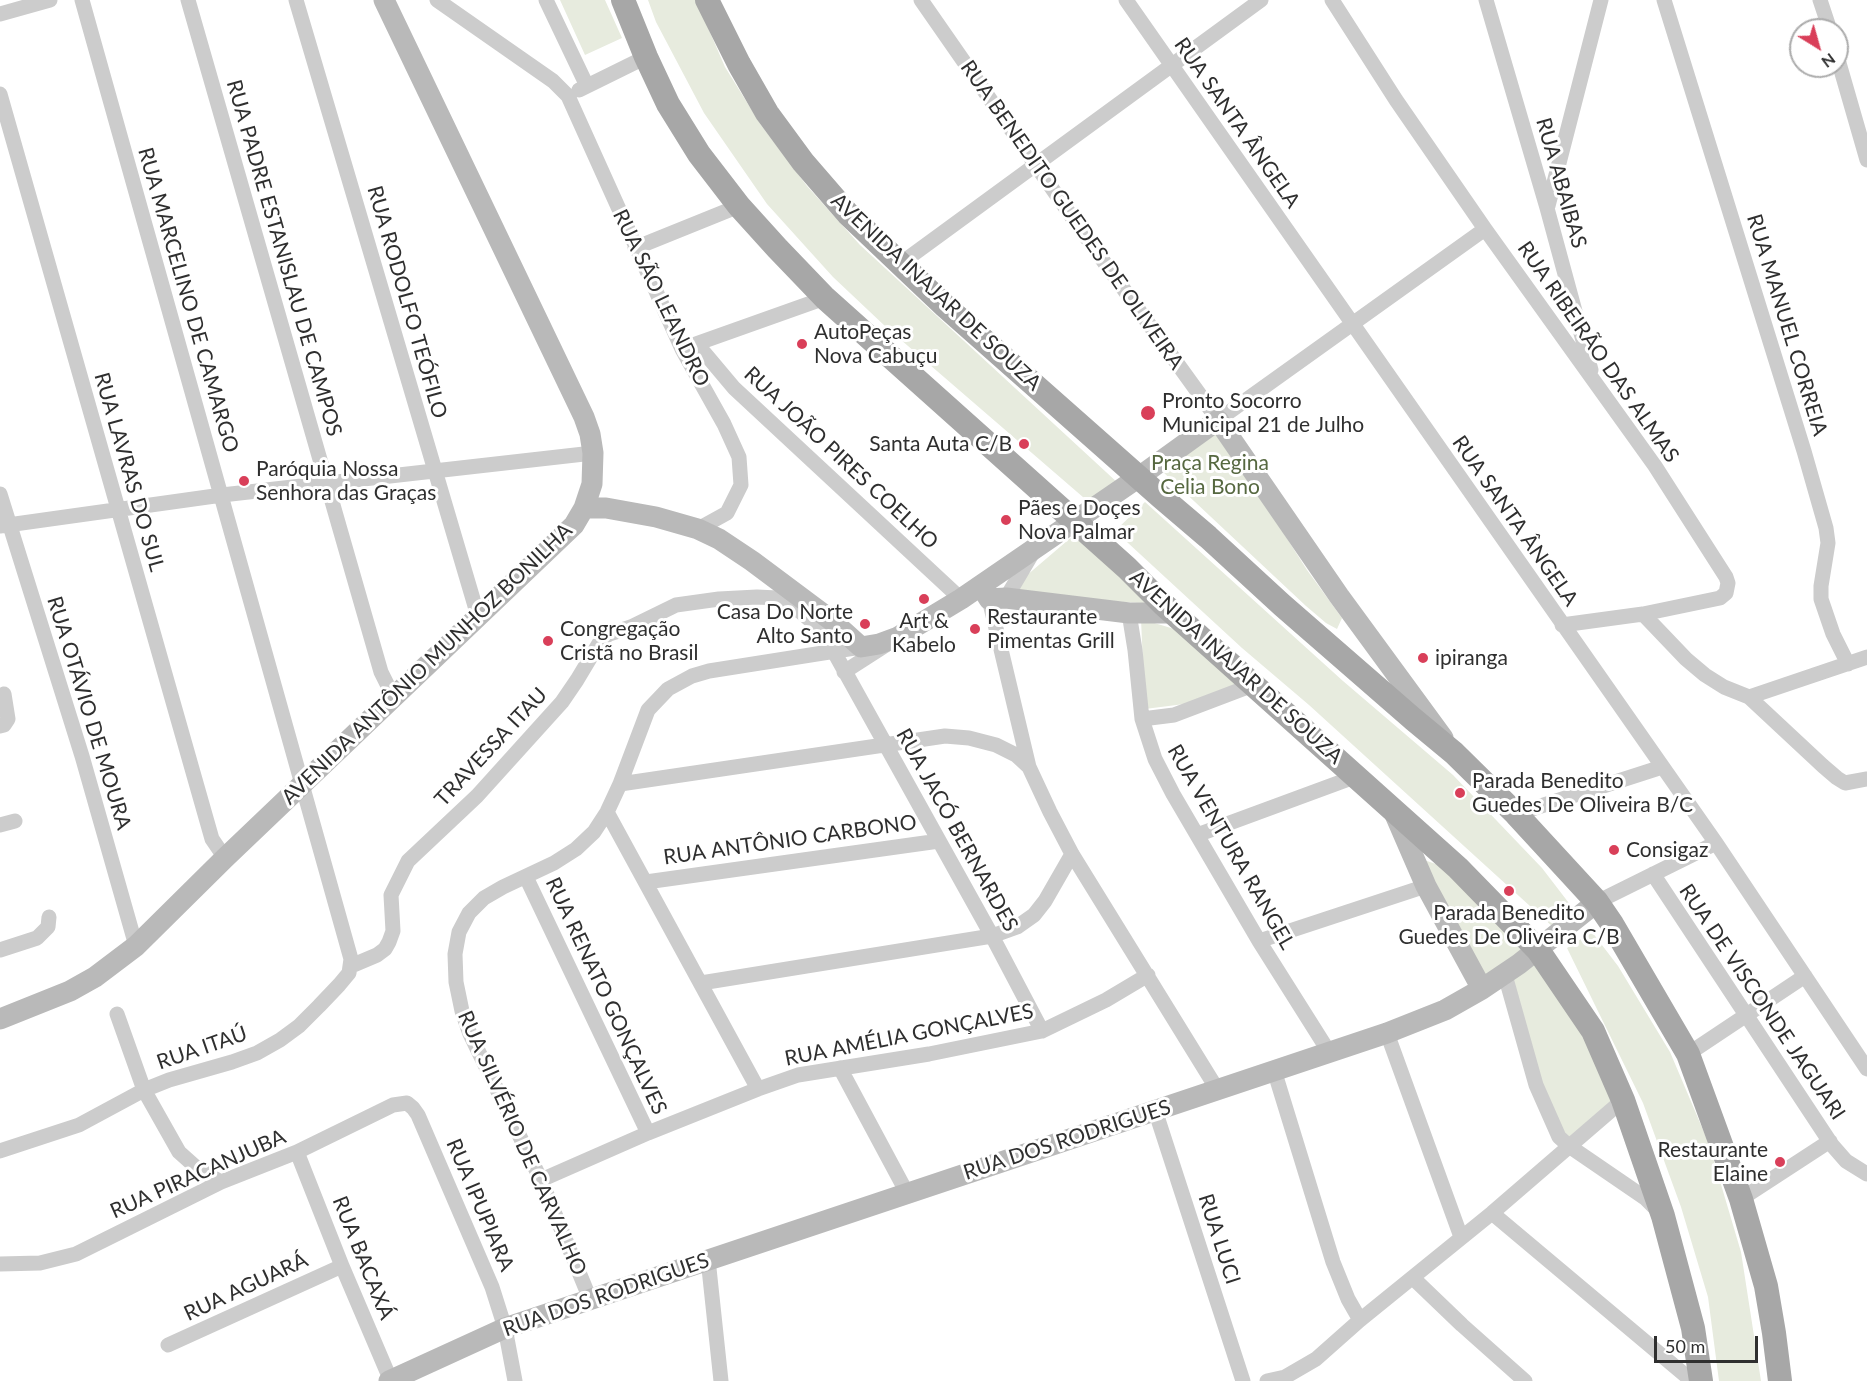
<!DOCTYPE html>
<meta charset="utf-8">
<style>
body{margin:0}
#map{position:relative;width:1867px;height:1381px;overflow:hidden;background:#fff;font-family:Lato,sans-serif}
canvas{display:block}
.north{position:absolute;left:1789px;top:18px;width:60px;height:60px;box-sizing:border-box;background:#fff;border:2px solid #acacac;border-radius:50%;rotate:143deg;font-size:16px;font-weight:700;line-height:24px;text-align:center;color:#2f2f2f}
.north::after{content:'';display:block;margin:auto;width:21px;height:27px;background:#d93f59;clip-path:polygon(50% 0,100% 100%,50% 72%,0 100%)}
.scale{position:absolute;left:1654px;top:1336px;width:104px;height:27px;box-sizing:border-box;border:3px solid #2f2f2f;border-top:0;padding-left:8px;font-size:18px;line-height:21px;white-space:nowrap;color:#2f2f2f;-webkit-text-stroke:4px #fff;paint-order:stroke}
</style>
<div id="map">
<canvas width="1867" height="1381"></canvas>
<div class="north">N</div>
<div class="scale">50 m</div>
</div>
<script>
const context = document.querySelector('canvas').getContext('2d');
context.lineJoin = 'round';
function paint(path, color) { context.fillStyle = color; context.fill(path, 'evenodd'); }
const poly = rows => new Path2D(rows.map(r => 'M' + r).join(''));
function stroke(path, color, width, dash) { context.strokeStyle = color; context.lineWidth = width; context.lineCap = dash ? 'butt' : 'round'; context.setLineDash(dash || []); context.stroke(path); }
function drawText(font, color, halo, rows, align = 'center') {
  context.font = font + ' Lato,sans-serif'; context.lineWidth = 6; context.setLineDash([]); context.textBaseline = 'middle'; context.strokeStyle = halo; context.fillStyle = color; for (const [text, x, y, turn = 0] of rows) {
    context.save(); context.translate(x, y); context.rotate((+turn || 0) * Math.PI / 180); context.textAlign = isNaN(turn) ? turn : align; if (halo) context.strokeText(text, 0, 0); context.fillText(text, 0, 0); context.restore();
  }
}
const green = poly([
 [560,0,605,0,622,38,585,55],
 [648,0,696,0,725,67,761,125,807,186,860,245,1119,484,1091,504,886,327,833,277,767,204,704,113,656,22],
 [1218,430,1307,570,1342,618,1337,629,1326,623,1306,606,1163,472],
 [1145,502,1343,681,1453,775,1542,868,1575,911,1553,927,1309,705,1242,648,1115,531],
 [1081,529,1160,604,1071,599,1014,592,1026,576],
 [1141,619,1191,634,1243,681,1192,703,1145,709],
 [1424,860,1439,865,1465,887,1521,950,1490,980,1481,971],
 [1592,932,1618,966,1670,1052,1709,1144,1741,1252,1761,1381,1719,1381,1708,1297,1681,1207,1643,1103,1567,948],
 [1542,956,1623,1100,1569,1144,1560,1137,1505,975]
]);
const street = poly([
 [188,0,381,672,394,698],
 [296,0,478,616],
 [437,0,553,81,568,96,682,349,724,424,739,457,741,485,727,513,698,529],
 [546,0,587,86],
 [921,0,1081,230,1218,420,1485,229],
 [1126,0,1716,843,1867,1069],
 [1332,0,1396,100,1485,229,1655,466,1726,577,1728,583,1726,593,1720,598,1643,614,1562,625],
 [1486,0,1547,208,1591,370],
 [1664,0,1804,451,1826,528,1828,543,1821,586,1821,599,1833,634,1848,664],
 [1820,0,1830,30],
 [0,14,50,0],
 [1837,56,1867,160],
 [579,90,646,57],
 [0,94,212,839,225,858],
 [1548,206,1601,0],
 [635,248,739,206],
 [900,264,1261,0],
 [697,344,734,388,961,599],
 [690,346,825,298],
 [0,494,82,756,136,946],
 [0,526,222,495,593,453],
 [1006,598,1032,554],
 [989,599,1029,767,1050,812,1072,854,1217,1089],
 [1129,613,1135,650,1142,719,1155,759,1173,794,1259,941,1329,1052],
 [1643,614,1686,659,1705,675,1724,687,1749,697,1867,657],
 [844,672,886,645],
 [1749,697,1823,766,1837,778,1845,783,1867,779],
 [1142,719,1174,715,1253,685],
 [0,726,4,725,8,719,4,694],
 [620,784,945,736,969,738,996,745,1016,755,1029,767],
 [607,812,758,1089],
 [1516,814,1662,767],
 [0,825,15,821],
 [1197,835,1357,776],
 [1653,874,1832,1145,1846,1161,1867,1174],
 [526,877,648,1133],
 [646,882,939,841],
 [1597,902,1716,843],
 [1259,941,1426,886],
 [0,950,37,938,48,927,49,917],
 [351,966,377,955,385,949,389,942,393,931,391,895,408,861,477,796,562,702,577,680,601,640,609,634,631,627,676,605,719,599,757,597,777,598,795,607,817,626,833,650,992,936,1042,1031],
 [1505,975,1536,1085,1559,1137,1569,1146,1645,1198,1659,1212],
 [701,983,992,936,1017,927,1034,915,1045,901,1072,854],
 [117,1014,144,1090,179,1152,198,1169,221,1182],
 [1387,1033,1461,1237],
 [1688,1054,1805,976],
 [840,1068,907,1193],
 [1274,1070,1333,1262,1348,1299,1360,1320],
 [1155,1110,1243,1381],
 [0,1151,79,1125,144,1090,169,1080,232,1062,257,1053,280,1040,299,1026,319,1006,339,985,349,973,351,959,82,0],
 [297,1152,342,1266,391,1381],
 [541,1180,648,1133,758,1089,798,1075,929,1054,1042,1031,1106,1000,1148,975],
 [1741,1199,1830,1141],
 [1492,1213,1685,1375],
 [708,1259,721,1381],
 [0,1264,40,1263,76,1254,221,1182,297,1152,393,1105,407,1103,413,1108,418,1115,492,1287,505,1328,515,1381],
 [1413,1278,1462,1325,1525,1381],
 [590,1299,541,1180,470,1034,462,1011,456,982,455,954,459,932,469,913,484,898,503,887,554,863,576,849,594,832,607,812,620,784,648,710,668,689,692,676,709,671,861,647],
 [168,1345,342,1266],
 [1267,1381,1285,1377,1316,1359,1360,1320,1492,1213,1623,1100]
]);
const secondary = poly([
 [584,508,606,508,656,517,698,529,719,539,752,561,831,620,861,647,879,644,898,637,961,599,1139,477,1218,420,1339,596,1443,738],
 [981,586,989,599,1006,598,1129,613,1173,613],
 [1393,810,1426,886,1482,989],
 [0,1019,70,991,95,977,136,946,225,858,574,525,584,508,592,484,593,453,590,434,584,417,384,0],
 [389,1381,505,1328,1387,1033,1445,1010,1482,989,1519,964,1597,902]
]);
const primary = poly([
 [623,0,646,57,668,104,699,154,739,206,777,248,825,298,1127,568,1163,604,1458,868,1538,950,1593,1031,1623,1100,1663,1216,1693,1328,1701,1381],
 [707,0,739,64,767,113,803,162,848,214,945,306,1161,497,1208,537,1282,605,1413,719,1454,753,1516,814,1597,902,1612,924,1688,1054,1741,1199,1766,1286,1774,1333,1780,1381]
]);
const markers = [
 [802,344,6,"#d93f59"],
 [1148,413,8,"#d93f59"],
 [1024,444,6,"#d93f59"],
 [244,481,6,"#d93f59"],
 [1006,520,6,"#d93f59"],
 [924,599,6,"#d93f59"],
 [865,624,6,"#d93f59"],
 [975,629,6,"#d93f59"],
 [548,641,6,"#d93f59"],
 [1423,658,6,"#d93f59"],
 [1460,793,6,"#d93f59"],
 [1614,850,6,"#d93f59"],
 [1509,891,6,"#d93f59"],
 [1780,1162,6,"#d93f59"]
];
const streetNames = [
 ["RUA SANTA ÂNGELA",1237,123,55],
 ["RUA ABAIBAS",1561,183,74],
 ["RUA BENEDITO GUEDES DE OLIVEIRA",1072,215,55],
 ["RUA PADRE ESTANISLAU DE CAMPOS",284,258,74],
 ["AVENIDA INAJAR DE SOUZA",936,292,43],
 ["RUA SÃO LEANDRO",661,298,64],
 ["RUA MARCELINO DE CAMARGO",188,300,74],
 ["RUA RODOLFO TEÓFILO",407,302,74],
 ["RUA MANUEL CORREIA",1787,325,73],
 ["RUA RIBEIRÃO DAS ALMAS",1598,352,55],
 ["RUA JOÃO PIRES COELHO",841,458,43],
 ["RUA LAVRAS DO SUL",129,472,74],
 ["RUA SANTA ÂNGELA",1515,521,55],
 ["AVENIDA ANTÔNIO MUNHOZ BONILHA",427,664,-44],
 ["AVENIDA INAJAR DE SOUZA",1236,667,42],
 ["RUA OTÁVIO DE MOURA",89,713,73],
 ["TRAVESSA ITAU",491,747,-47],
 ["RUA JACÓ BERNARDES",957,830,61],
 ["RUA ANTÔNIO CARBONO",790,840,-8],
 ["RUA VENTURA RANGEL",1231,847,60],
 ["RUA RENATO GONÇALVES",606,996,65],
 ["RUA DE VISCONDE JAGUARI",1762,1002,56],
 ["RUA AMÉLIA GONÇALVES",909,1035,-11],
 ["RUA ITAÚ",202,1048,-19],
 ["RUA DOS RODRIGUES",1067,1140,-18],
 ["RUA SILVÉRIO DE CARVALHO",522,1143,66],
 ["RUA PIRACANJUBA",198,1174,-24],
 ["RUA IPUPIARA",480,1205,67],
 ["RUA LUCI",1219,1239,72],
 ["RUA BACAXÁ",363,1258,68],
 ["RUA AGUARÁ",246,1287,-25],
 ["RUA DOS RODRIGUES",606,1295,-19]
];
const poiNames = [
 ["AutoPeças",814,332],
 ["Nova Cabuçu",814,356],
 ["Pronto Socorro",1162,401],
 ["Municipal 21 de Julho",1162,425],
 ["Santa Auta C/B",1012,444,"right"],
 ["Paróquia Nossa",256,469],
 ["Senhora das Graças",256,493],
 ["Pães e Doçes",1018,508],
 ["Nova Palmar",1018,532],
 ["Casa Do Norte",853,612,"right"],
 ["Alto Santo",853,636,"right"],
 ["Restaurante",987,617],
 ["Pimentas Grill",987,641],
 ["Art &",924,621,"center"],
 ["Kabelo",924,645,"center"],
 ["Congregação",560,629],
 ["Cristã no Brasil",560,653],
 ["ipiranga",1435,658],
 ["Parada Benedito",1472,781],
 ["Guedes De Oliveira B/C",1472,805],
 ["Consigaz",1626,850],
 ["Parada Benedito",1509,913,"center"],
 ["Guedes De Oliveira C/B",1509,937,"center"],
 ["Restaurante",1768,1150,"right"],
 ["Elaine",1768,1174,"right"]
];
const parkNames = [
 ["Praça Regina",1210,463],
 ["Celia Bono",1210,487]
];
paint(green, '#e7ebde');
stroke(street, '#ccc', 15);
stroke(secondary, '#b9b9b9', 21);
stroke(primary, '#a7a7a7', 24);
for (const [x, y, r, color] of markers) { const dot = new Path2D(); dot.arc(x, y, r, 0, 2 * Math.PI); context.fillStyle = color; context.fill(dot); stroke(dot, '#fff', 2); }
drawText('21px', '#2f2f2f', '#fff', streetNames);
drawText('21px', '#2f2f2f', '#fff', poiNames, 'left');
drawText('21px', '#566840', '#fff', parkNames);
</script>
